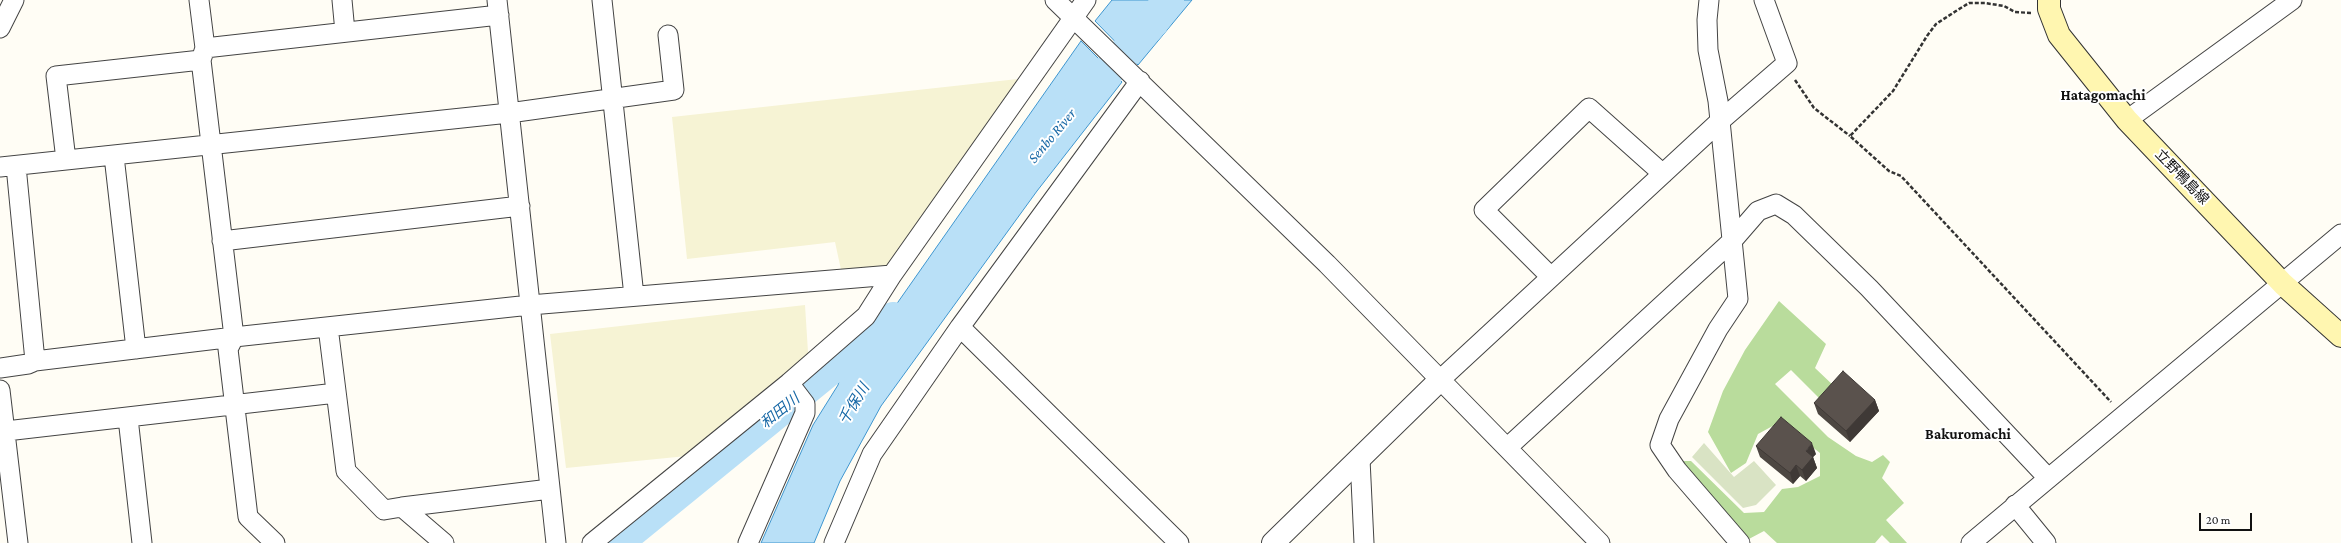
<!DOCTYPE html>
<meta charset="utf-8">
<style>
body{margin:0}
#map{position:relative;width:2341px;height:543px;overflow:hidden;background:#fffdf5;font-family:"Crimson Pro",serif}
canvas{display:block}
.scale{position:absolute;left:2199px;top:513px;width:53px;height:18px;box-sizing:border-box;border:2px solid #111;border-top:0;padding-left:5px;font-size:12px;line-height:14px;white-space:nowrap;color:#111;-webkit-text-stroke:3px #fff;paint-order:stroke}
</style>
<div id="map">
<canvas width="2341" height="543"></canvas>
<div class="scale">20 m</div>
</div>
<script>
const context = document.querySelector('canvas').getContext('2d');
context.lineJoin = 'round';
function paint(path, color) { context.fillStyle = color; context.fill(path, 'evenodd'); }
const poly = rows => new Path2D(rows.map(r => 'M' + r).join(''));
function stroke(path, color, width, dash) { context.strokeStyle = color; context.lineWidth = width; context.lineCap = dash ? 'butt' : 'round'; context.setLineDash(dash || []); context.stroke(path); }
function drawText(font, color, halo, rows, align = 'center') {
  context.font = font + ' "Crimson Pro","Noto Sans JP",serif'; context.lineWidth = 4; context.setLineDash([]); context.textBaseline = 'middle'; context.strokeStyle = halo; context.fillStyle = color; for (const [text, x, y, turn = 0] of rows) {
    context.save(); context.translate(x, y); context.rotate((+turn || 0) * Math.PI / 180); context.textAlign = isNaN(turn) ? turn : align; if (halo) context.strokeText(text, 0, 0); context.fillText(text, 0, 0); context.restore();
  }
}
const farmland = poly([
 [1045,76,896,274,843,279,835,242,687,259,672,117],
 [805,305,808,352,845,348,707,454,566,468,550,334]
]);
const forest = poly([
 [1779,301,1826,344,1815,368,1835,387,1821,400,1791,370,1775,384,1828,437,1856,456,1872,462,1883,455,1890,462,1882,478,1904,503,1886,520,1907,543,1890,543,1882,535,1875,543,1777,543,1764,531,1747,540,1683,471,1684,461,1691,461,1744,513,1764,512,1782,489,1798,487,1820,476,1820,453,1780,422,1758,434,1746,463,1731,473,1708,432,1723,391,1745,350]
]);
const cemetery = poly([
 [1704,443,1734,477,1754,461,1776,485,1756,505,1743,508,1692,457]
]);
const water = poly([
 [1112,0,1192,0,1138,65,1095,21,1112,0],
 [1081,41,1122,82,1037,191,881,406,840,481,814,543,761,543,813,425,838,385,840,378,836,371,858,349,885,311,891,312,1081,41]
]);
const river = poly([
 [1080,102,1153,22,1168,0],
 [617,543,893,318]
]);
const path = poly([
 [2031,13,2015,12,2004,6,1985,3,1969,3,1956,11,1936,24,1927,36,1893,91,1850,136,1889,171,1901,176,2111,402],
 [1795,80,1814,108,1850,136]
]);
const minor = poly([
 [199,0,205,48,201,60,234,337,228,349,248,517,275,543],
 [342,0,345,32],
 [497,0,556,543],
 [602,0,634,296],
 [1055,0,1327,264,1600,543],
 [1709,0,1707,20,1708,50,1718,101,1738,299,1718,329,1669,419,1660,445,1677,470,1740,543],
 [0,28,14,0],
 [205,48,499,15],
 [2127,120,2292,0],
 [114,156,136,349],
 [66,160,56,76,201,60],
 [16,166,35,361],
 [0,167,509,113,674,90,668,35],
 [222,241,520,206],
 [1551,277,1484,210,1589,108,1663,174],
 [328,327,346,471,384,510,402,507,444,543],
 [960,327,1179,543],
 [0,368,28,364,35,361,234,337,530,305,892,275],
 [1441,379,1720,121,1787,63,1764,0],
 [0,390,18,543],
 [128,418,142,543],
 [6,431,336,393],
 [1508,447,1732,241,1758,211,1776,204,1794,215,1869,288,2048,478],
 [1360,459,1364,543],
 [2015,505,2046,543],
 [402,507,550,489],
 [592,543,789,383,866,316,892,275,1086,0],
 [748,543,805,413,805,404,789,383],
 [834,543,872,454,960,327,1140,81],
 [1971,543,2341,234]
]);
const tertiary = poly([
 [1273,543,1441,379]
]);
const secondary = poly([
 [2049,0,2049,9,2059,35,2127,120,2283,284,2341,336]
]);
const wall = poly([
 [1875,400,1879,411,1850,442,1818,414,1814,403],
 [1756,446,1816,454,1813,457,1817,468,1806,481,1800,476,1793,484,1760,457]
]);
const shadedWall = poly([
 [1875,400,1879,411,1850,442,1846,431],
 [1812,443,1816,454,1813,457,1817,468,1806,481,1802,470,1806,451],
 [1796,465,1800,476,1793,484,1790,473]
]);
const building = poly([
 [1843,371,1875,400,1846,431,1814,403,1843,371],
 [1781,417,1812,443,1806,451,1813,457,1802,470,1796,465,1790,473,1756,446,1781,417]
]);
const streetNames = [
 ["立野鴨島線",2182,177,46]
];
const neighbourhoodNames = [
 ["Hatagomachi",2103,95],
 ["Bakuromachi",1968,434]
];
const waterNames = [
 ["Senbo River",1052,136,-50],
 ["千保川",854,404,-59],
 ["和田川",780,411,-39]
];
paint(farmland, '#f6f3d4');
paint(forest, '#b9dc9c');
paint(cemetery, '#d9e3c4');
paint(water, '#b9e0f7');
stroke(water, '#3f96cf', 1);
stroke(river, '#b9e0f7', 32);
stroke(minor, '#444', 21);
stroke(tertiary, '#444', 24);
stroke(secondary, '#333', 24);
stroke(path, '#333', 2.5, [4, 2]);
stroke(minor, '#fff', 19);
stroke(tertiary, '#fff', 22);
stroke(secondary, '#fff6b0', 22);
paint(wall, '#4d4742');
paint(shadedWall, '#3f3936');
paint(building, '#5a524d');
stroke(building, '#3f3936', 1);
drawText('14px', '#111', '#fff', streetNames);
drawText('bold 15px', '#111', '#fff', neighbourhoodNames);
drawText('italic 15px', '#1768a6', '#fff', waterNames);
</script>
